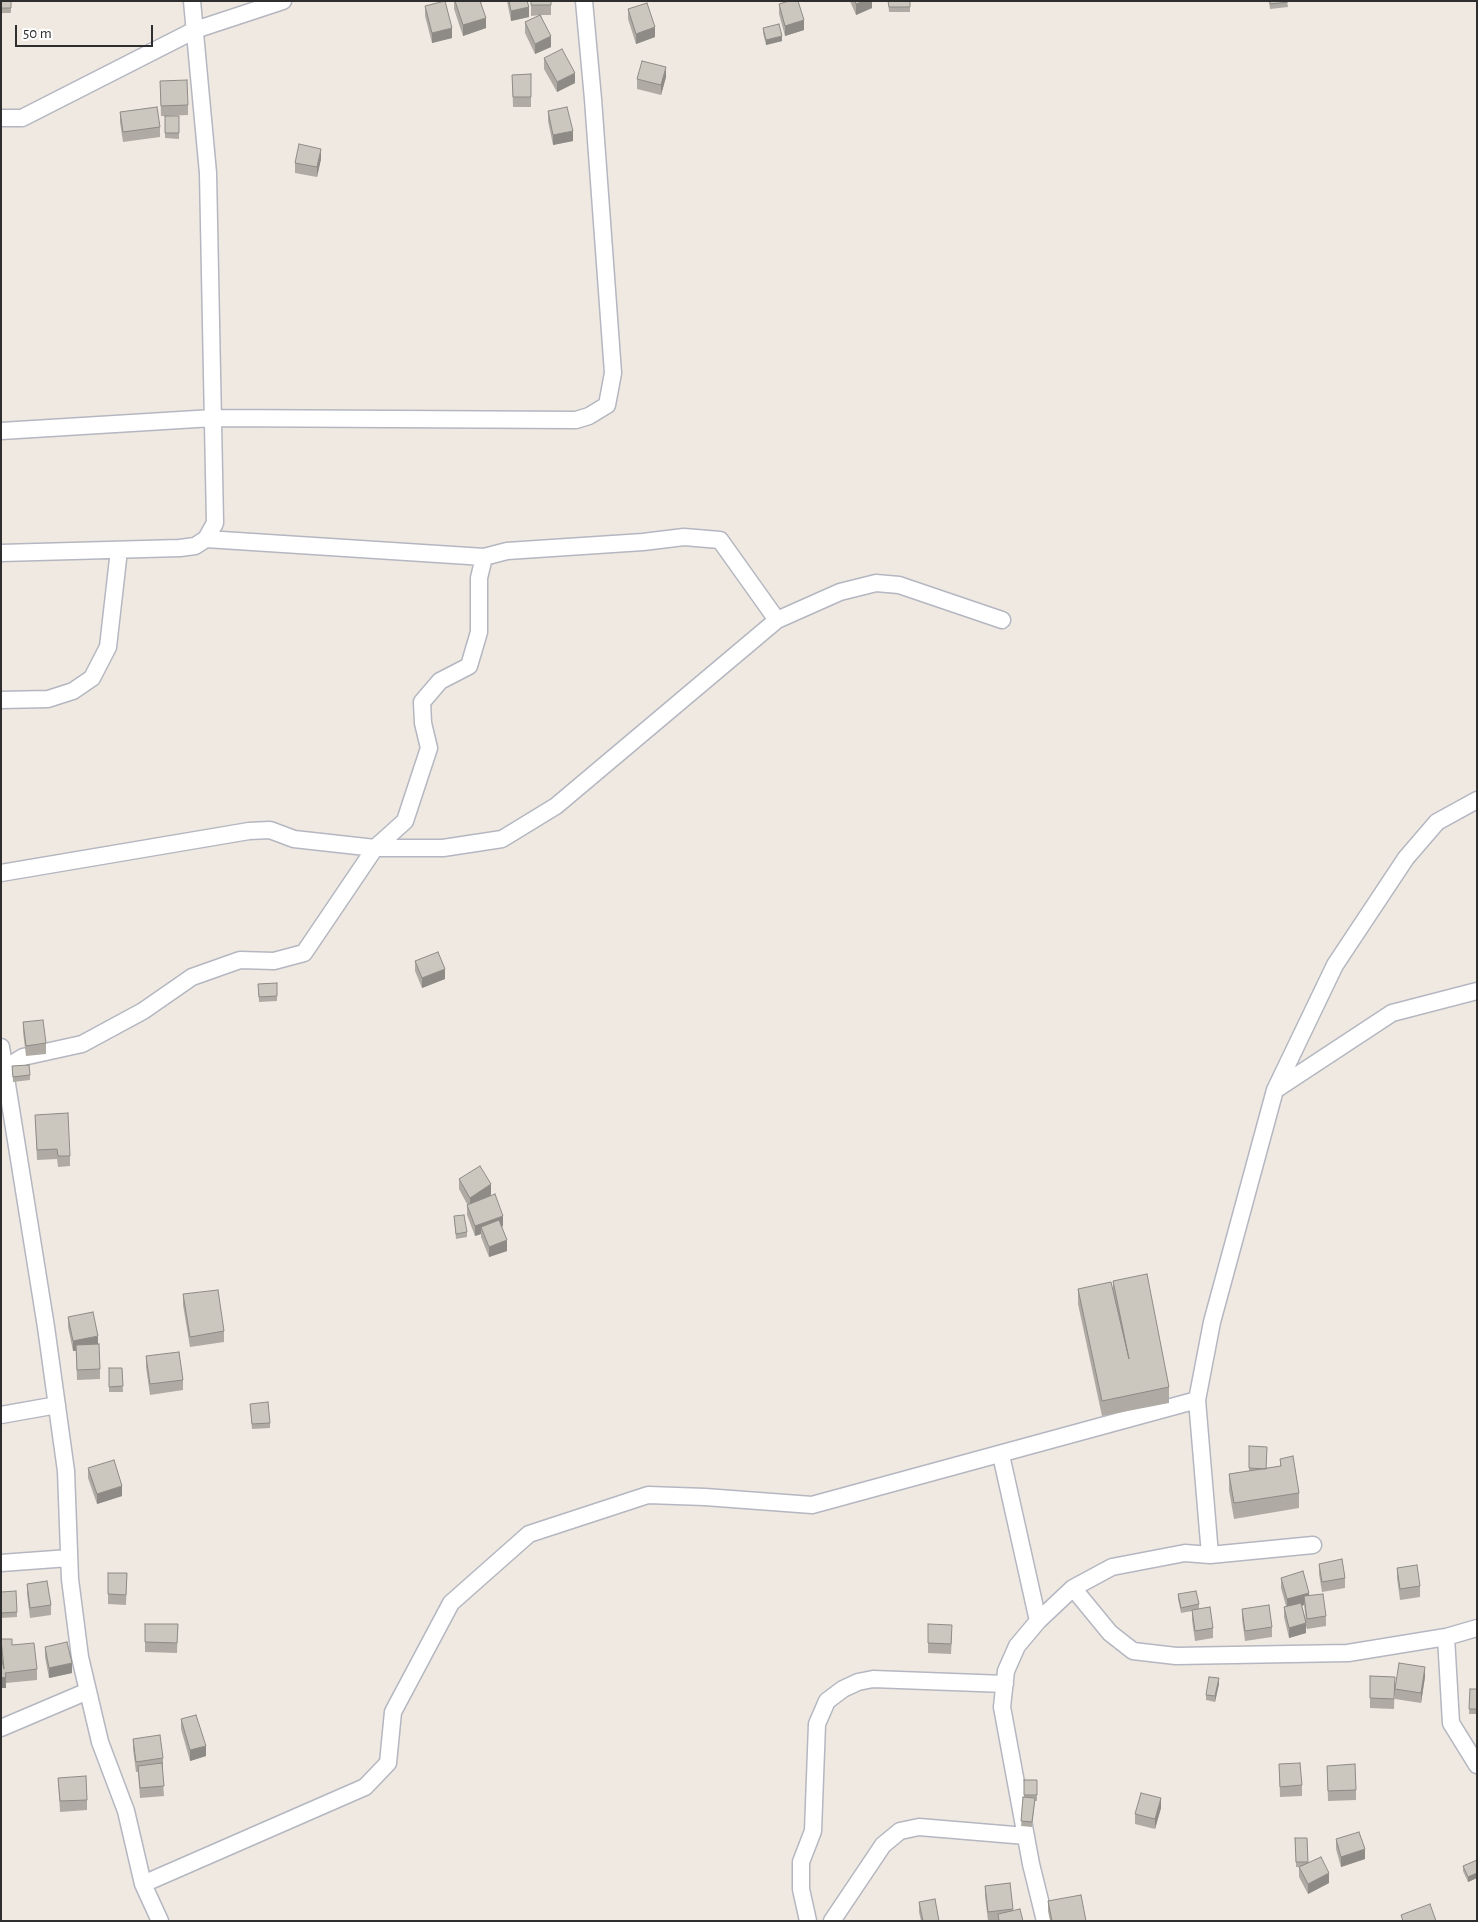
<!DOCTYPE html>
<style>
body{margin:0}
#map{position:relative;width:1478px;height:1922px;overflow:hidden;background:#efe9e1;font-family:"Alegreya Sans",sans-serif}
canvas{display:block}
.frame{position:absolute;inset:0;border:2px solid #2e2e2e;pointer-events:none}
.scale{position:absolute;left:15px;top:25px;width:138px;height:22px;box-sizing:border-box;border:2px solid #2e2e2e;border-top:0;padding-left:6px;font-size:15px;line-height:18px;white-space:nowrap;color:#2e2e2e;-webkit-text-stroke:4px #fff;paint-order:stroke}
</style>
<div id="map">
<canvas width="1478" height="1922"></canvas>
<div class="frame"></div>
<div class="scale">50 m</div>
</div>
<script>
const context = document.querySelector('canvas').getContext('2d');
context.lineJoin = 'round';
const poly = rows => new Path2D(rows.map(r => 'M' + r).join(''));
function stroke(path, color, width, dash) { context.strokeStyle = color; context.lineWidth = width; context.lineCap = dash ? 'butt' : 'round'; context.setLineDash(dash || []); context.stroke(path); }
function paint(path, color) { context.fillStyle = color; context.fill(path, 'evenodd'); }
const minor = poly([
 [1,118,22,118,195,30,283,1],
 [1,431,213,418,576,420,589,416,607,405,613,373,593,99,584,1],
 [206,539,484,557,507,551,643,542,684,537,720,540,777,620],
 [1,553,180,548,195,546,206,539,215,523,208,173,192,1],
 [1,700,48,699,73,691,92,678,108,647,119,550],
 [1,873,249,831,270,830,294,839,375,848,405,821,429,748,423,723,422,702,440,681,469,666,479,632,479,578,484,557],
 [1,1047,46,1327,66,1471,70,1579,80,1657,100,1742,126,1811,143,1884,160,1921],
 [1,1078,4,1069,23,1057,82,1044,143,1011,192,977,240,960,274,961,304,953,375,848,443,848,502,839,556,806,777,620,840,592,876,583,899,585,1002,620],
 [1275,1090,1392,1013,1477,991],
 [1,1415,57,1405],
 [1001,1455,1038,1621],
 [1210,1555,1197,1400,1212,1322,1275,1090,1335,965,1406,858,1437,822,1477,800],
 [1,1563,69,1558],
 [1073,1588,1110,1633,1133,1651,1176,1656,1348,1653,1446,1637,1477,1628],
 [1446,1637,1451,1723,1477,1765],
 [1,1728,88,1691],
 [143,1884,365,1787,388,1763,393,1712,451,1603,529,1534,648,1495,705,1497,812,1505,1197,1400],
 [808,1921,801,1889,801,1862,813,1831,817,1724,827,1701,843,1689,858,1682,873,1679,1005,1684],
 [832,1921,883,1845,900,1831,919,1827,1026,1836],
 [1045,1921,1031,1864,1002,1707,1006,1671,1017,1646,1038,1621,1073,1588,1112,1567,1185,1553,1210,1555,1313,1545]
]);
const wall = poly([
 [1,1,11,1,11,13,1,13],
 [454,1,481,1,486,28,463,36,454,9],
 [507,1,527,1,529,17,511,21],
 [531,1,551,1,551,15,541,15,551,47,535,54,525,33,525,22,540,15,531,16],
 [850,1,872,1,872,8,856,15],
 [888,1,910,1,910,12,889,12],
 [1269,1,1287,1,1288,7,1270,9],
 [779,4,804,30,785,36,779,14],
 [425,6,452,38,432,43,425,16],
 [628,9,655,37,636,44,628,19],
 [763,28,782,41,766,45,763,33],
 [544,58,575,83,557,92,544,69],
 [531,74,531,107,513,107,512,75],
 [666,77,661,95,637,89,637,79],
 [160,81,188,105,188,115,167,116,179,116,179,139,165,138,165,116,161,116],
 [548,111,573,141,553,145,548,121],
 [120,112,160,127,160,137,123,142,120,122],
 [321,159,317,177,295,173,295,163],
 [415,961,445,979,422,988,415,971],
 [277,983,277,1001,259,1002,258,984],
 [23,1022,46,1043,46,1054,26,1056,23,1032],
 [12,1066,30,1075,30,1080,13,1082],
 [35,1115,70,1156,70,1166,58,1167,57,1159,37,1160],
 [459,1179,491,1195,489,1196,503,1226,502,1227,507,1251,489,1257,481,1237,481,1234,475,1236,467,1215,467,1204,459,1189],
 [454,1216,467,1232,467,1237,456,1239],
 [1113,1281,1169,1387,1169,1403,1102,1416,1078,1304,1078,1289,1113,1292],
 [183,1294,224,1331,224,1342,190,1347,183,1305],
 [68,1317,98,1344,100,1369,100,1379,77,1380,76,1351,73,1351,68,1327],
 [146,1356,183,1380,183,1390,150,1395,146,1367],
 [109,1368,122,1368,123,1392,109,1392],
 [250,1404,270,1423,270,1428,252,1429],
 [1249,1446,1267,1468,1280,1466,1280,1459,1299,1493,1299,1508,1234,1519,1229,1490,1229,1474,1249,1471],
 [88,1468,122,1496,97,1504,88,1478],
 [1319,1564,1345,1578,1345,1588,1322,1592,1319,1574],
 [1397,1568,1420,1586,1420,1597,1400,1600,1397,1578],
 [108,1573,127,1573,126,1605,108,1604],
 [1281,1578,1309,1595,1326,1616,1326,1626,1307,1629,1306,1626,1306,1633,1289,1638,1284,1617,1284,1607,1286,1606,1281,1588],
 [1304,1605,1306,1620,1302,1606],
 [27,1584,51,1605,51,1615,30,1618,27,1594],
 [1,1592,17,1612,17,1617,1,1618],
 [1178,1594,1199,1604,1199,1608,1213,1628,1213,1638,1195,1641,1192,1620,1192,1611,1181,1613,1178,1599],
 [1242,1609,1272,1627,1272,1637,1245,1641,1242,1619],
 [145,1624,178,1624,177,1653,145,1652],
 [952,1636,951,1654,928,1653,928,1643],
 [1,1639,12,1645,37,1669,37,1680,6,1683,6,1688,1,1688,1,1657,2,1662],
 [45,1647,72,1673,49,1678,45,1657],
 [1370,1676,1395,1677,1394,1709,1370,1708],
 [1425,1677,1421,1703,1395,1699,1395,1689],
 [1219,1684,1215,1702,1206,1700,1206,1695],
 [1470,1689,1477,1689,1477,1714,1469,1714],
 [181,1719,206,1756,190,1761,181,1729],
 [133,1739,163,1758,163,1768,162,1768,164,1796,140,1798,138,1772,136,1772,133,1749],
 [1279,1764,1302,1785,1302,1796,1280,1797],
 [1327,1766,1356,1790,1356,1800,1328,1801],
 [58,1778,87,1800,87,1810,60,1812],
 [1024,1780,1037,1780,1037,1801,1035,1801,1032,1827,1021,1826,1024,1797],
 [1161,1808,1155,1829,1135,1824,1135,1814],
 [1295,1838,1307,1838,1308,1863,1329,1883,1308,1894,1299,1877,1299,1867,1296,1867],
 [1336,1839,1365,1859,1341,1867,1336,1849],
 [1477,1860,1477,1878,1468,1882,1463,1871,1463,1866],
 [1010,1883,1013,1910,1023,1921,988,1921,985,1896,985,1886],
 [1048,1901,1086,1921,1050,1921,1048,1911],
 [919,1902,939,1921,921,1921,919,1912]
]);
const shadedWall = poly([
 [864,1,872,1,872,8,856,15,856,4],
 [529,7,529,17,511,21,511,11],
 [486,18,486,28,463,36,463,25],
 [804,20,804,30,785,36,785,26],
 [655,27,655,37,636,44,636,34],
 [452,28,452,38,432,43,432,33],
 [551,36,551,47,535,54,535,44],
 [782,36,782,41,766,45,766,40],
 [666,67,666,77,661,95,661,85],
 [575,73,575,83,557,92,557,82],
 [573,131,573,141,553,145,553,135],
 [321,149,321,159,317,177,317,167],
 [445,969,445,979,422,988,422,978],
 [491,1184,491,1195,470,1208,470,1198],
 [503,1216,503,1226,484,1233,481,1227,481,1234,475,1236,475,1226],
 [507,1240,507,1251,489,1257,489,1247],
 [98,1336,98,1346,73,1351,73,1341],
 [122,1486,122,1496,97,1504,97,1494],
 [1309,1593,1309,1604,1304,1596,1304,1605,1287,1610,1287,1599],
 [1306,1623,1306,1633,1289,1638,1289,1628],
 [72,1663,72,1673,49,1678,49,1668],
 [1425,1667,1425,1677,1421,1703,1421,1693],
 [6,1677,6,1688,1,1688,1,1678],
 [1219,1678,1219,1684,1215,1702,1215,1696],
 [206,1746,206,1756,190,1761,190,1750],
 [1161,1798,1161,1808,1155,1829,1155,1819],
 [1365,1849,1365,1859,1341,1867,1341,1857],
 [1329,1873,1329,1883,1308,1894,1308,1884],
 [1477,1873,1477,1878,1468,1882,1468,1877]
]);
const building = poly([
 [1,1,11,1,11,8,1,8,1,1],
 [445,1,452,28,432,33,425,6,445,1],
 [455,1,480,1,486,18,463,25,455,1],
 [509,1,527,1,529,7,511,11,509,1],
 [531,1,551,1,551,5,531,5,531,1],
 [789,1,798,1,804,20,785,26,779,4,789,1],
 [855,1,864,1,856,4,855,1],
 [888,1,910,1,910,7,889,7,888,1],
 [1270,1,1287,1,1288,2,1270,4,1270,1],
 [647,3,655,27,636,34,628,9,647,3],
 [540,15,551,36,535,44,525,22,540,15],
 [779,24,782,36,766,40,763,28,779,24],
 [562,49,575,73,557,82,544,58,562,49],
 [642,61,666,67,661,85,637,79,642,61],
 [531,74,531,97,513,97,512,75,531,74],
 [187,80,188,105,161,106,160,81,187,80],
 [157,107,160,127,123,132,120,112,157,107],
 [567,107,573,131,553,135,548,111,567,107],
 [165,116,179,116,179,133,165,133,165,116],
 [299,144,321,149,317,167,295,163,299,144],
 [438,952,445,969,422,978,415,961,438,952],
 [277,983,277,996,259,997,258,984,277,983],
 [43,1020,46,1043,26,1046,23,1022,43,1020],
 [29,1065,30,1075,13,1077,12,1066,29,1065],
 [68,1113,70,1156,58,1156,57,1149,37,1150,35,1115,68,1113],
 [480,1166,491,1184,470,1198,459,1179,480,1166],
 [495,1194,503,1216,475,1226,467,1205,495,1194],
 [464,1215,467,1232,456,1234,454,1216,464,1215],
 [499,1220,507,1240,489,1247,481,1227,499,1220],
 [1147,1274,1169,1387,1102,1401,1078,1289,1111,1282,1129,1359,1113,1281,1147,1274],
 [218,1290,224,1331,190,1337,183,1294,218,1290],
 [93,1312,98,1336,73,1341,68,1317,93,1312],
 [99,1344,100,1369,77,1370,76,1345,99,1344],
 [179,1352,183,1380,150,1384,146,1356,179,1352],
 [109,1368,122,1368,123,1386,109,1387,109,1368],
 [268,1402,270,1423,252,1424,250,1404,268,1402],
 [1249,1446,1267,1447,1266,1469,1249,1468,1249,1446],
 [1293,1456,1299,1493,1234,1503,1229,1474,1281,1466,1280,1459,1293,1456],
 [114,1460,122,1486,97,1494,88,1468,114,1460],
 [1342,1559,1345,1578,1322,1582,1319,1564,1342,1559],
 [1417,1565,1420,1586,1400,1589,1397,1568,1417,1565],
 [1303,1571,1309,1593,1287,1599,1281,1578,1303,1571],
 [108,1573,127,1573,126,1595,108,1594,108,1573],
 [47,1581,51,1605,30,1608,27,1584,47,1581],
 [16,1591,17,1612,1,1613,1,1592,16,1591],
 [1196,1591,1199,1604,1181,1608,1178,1594,1196,1591],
 [1323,1594,1326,1616,1307,1619,1304,1596,1323,1594],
 [1301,1603,1306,1623,1289,1628,1284,1607,1301,1603],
 [1269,1605,1272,1627,1245,1631,1242,1609,1269,1605],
 [1210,1607,1213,1628,1195,1631,1192,1610,1210,1607],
 [145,1624,178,1624,177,1643,145,1642,145,1624],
 [928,1624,952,1625,951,1644,928,1643,928,1624],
 [1,1639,12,1639,12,1645,34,1643,37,1669,5,1673,6,1677,1,1678,1,1657,4,1669,1,1639],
 [67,1642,72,1663,49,1668,45,1647,67,1642],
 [1399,1663,1425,1667,1421,1693,1395,1689,1399,1663],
 [1370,1676,1395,1677,1394,1699,1370,1698,1370,1676],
 [1209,1677,1219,1678,1215,1696,1206,1695,1209,1677],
 [1470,1689,1477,1689,1477,1709,1469,1709,1470,1689],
 [196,1715,206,1746,190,1750,181,1719,196,1715],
 [160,1735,163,1758,136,1762,133,1739,160,1735],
 [162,1763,164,1786,140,1788,138,1766,162,1763],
 [1300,1763,1302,1785,1280,1787,1279,1764,1300,1763],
 [1355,1764,1356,1790,1328,1791,1327,1766,1355,1764],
 [86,1776,87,1800,60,1801,58,1778,86,1776],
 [1024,1780,1037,1780,1037,1795,1024,1795,1024,1780],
 [1141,1793,1161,1798,1155,1819,1135,1814,1141,1793],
 [1023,1797,1035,1798,1032,1822,1021,1821,1023,1797],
 [1359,1832,1365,1849,1341,1857,1336,1839,1359,1832],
 [1295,1838,1307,1838,1308,1862,1296,1862,1295,1838],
 [1321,1857,1329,1873,1308,1884,1299,1867,1321,1857],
 [1477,1860,1477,1873,1468,1877,1463,1866,1477,1860],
 [1010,1883,1013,1909,988,1912,985,1886,1010,1883],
 [1081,1895,1086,1921,1052,1921,1048,1901,1081,1895],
 [935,1899,939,1921,923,1921,919,1902,935,1899],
 [1430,1904,1436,1921,1403,1921,1401,1915,1430,1904],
 [1020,1909,1023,1921,999,1921,998,1914,1020,1909]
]);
stroke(minor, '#b4b7c1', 19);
stroke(minor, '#fff', 16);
paint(wall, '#afaba4');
paint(shadedWall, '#8e8b86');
paint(building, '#cbc7bf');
stroke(building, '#8e8b86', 1);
</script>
